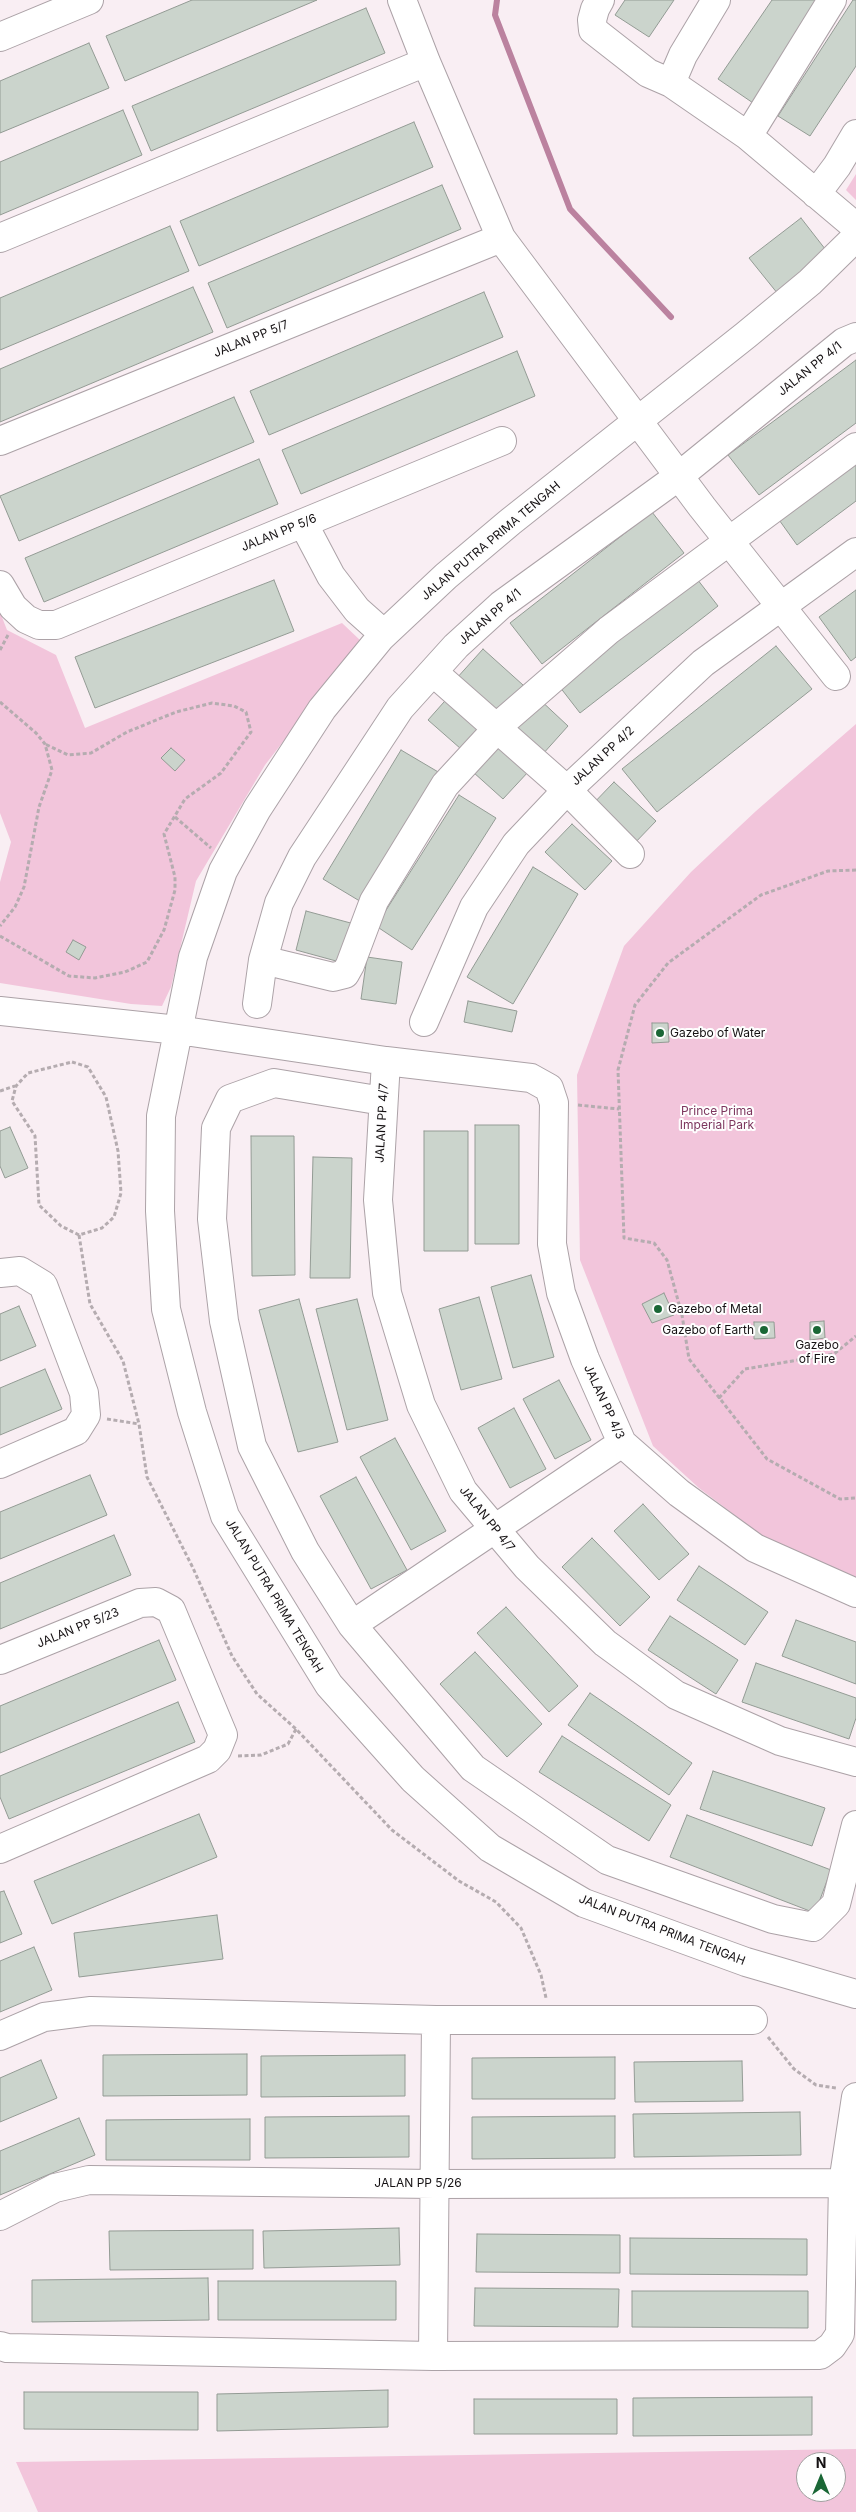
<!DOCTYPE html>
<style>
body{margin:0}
#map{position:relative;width:856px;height:2512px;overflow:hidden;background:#f9eef3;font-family:Inter,sans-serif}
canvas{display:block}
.north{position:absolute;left:796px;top:2452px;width:50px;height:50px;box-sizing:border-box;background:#fefefe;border:1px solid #a19fa0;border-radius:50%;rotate:0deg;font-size:14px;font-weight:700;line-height:20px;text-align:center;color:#151113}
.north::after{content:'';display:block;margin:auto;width:18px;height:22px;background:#1a6736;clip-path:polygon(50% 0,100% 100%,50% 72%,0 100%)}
</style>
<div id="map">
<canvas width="856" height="2512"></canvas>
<div class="north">N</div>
</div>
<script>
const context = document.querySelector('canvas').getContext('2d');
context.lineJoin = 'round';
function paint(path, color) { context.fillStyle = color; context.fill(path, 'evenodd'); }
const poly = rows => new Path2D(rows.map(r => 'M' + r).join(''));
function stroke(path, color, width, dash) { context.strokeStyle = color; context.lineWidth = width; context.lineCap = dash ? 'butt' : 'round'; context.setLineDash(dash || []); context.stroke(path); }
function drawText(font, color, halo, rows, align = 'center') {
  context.font = font + ' Inter,sans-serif'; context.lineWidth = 4; context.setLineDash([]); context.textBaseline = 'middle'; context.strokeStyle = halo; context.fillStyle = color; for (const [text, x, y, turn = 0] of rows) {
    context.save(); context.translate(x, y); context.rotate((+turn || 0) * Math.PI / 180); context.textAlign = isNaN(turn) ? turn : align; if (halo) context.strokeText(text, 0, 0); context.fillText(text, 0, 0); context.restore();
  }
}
const green = poly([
 [856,174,856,200,846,190],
 [0,612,7,630,56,655,85,728,342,623,361,641,265,765,196,881,171,987,162,1006,131,1004,0,983,0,882,11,842,0,813],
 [856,724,856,1579,773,1544,699,1488,653,1446,580,1260,577,1075,624,946,691,872,756,811],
 [856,2449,856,2512,38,2512,16,2462],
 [806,2462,836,2462,836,2492,806,2492]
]);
const stream = poly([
 [497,0,495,15,570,209,671,317]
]);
const building = poly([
 [192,0,317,0,125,81,106,36,192,0],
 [625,0,674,0,649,37,615,15,625,0],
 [772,0,827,0,756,105,718,79,772,0],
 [853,0,856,0,856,66,810,136,778,116,853,0],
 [366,8,385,53,151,151,132,106,366,8],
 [89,43,109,88,0,133,0,81,89,43],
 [123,110,142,155,0,215,0,162,123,110],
 [414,122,433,167,199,266,180,221,414,122],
 [442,185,461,229,227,328,208,283,442,185],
 [801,218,829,254,778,294,749,258,801,218],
 [170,226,189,271,0,350,0,298,170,226],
 [193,287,213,332,0,422,0,369,193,287],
 [484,292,503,337,269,435,250,391,484,292],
 [517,351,535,396,301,494,282,450,517,351],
 [856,360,856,423,759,495,728,455,856,360],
 [234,397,254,442,19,541,0,496,234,397],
 [259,459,278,504,44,602,25,558,259,459],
 [856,459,856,501,797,545,777,517,856,459],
 [652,512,684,553,542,664,510,623,652,512],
 [694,575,718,606,580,713,556,682,694,575],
 [274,580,294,631,95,708,75,657,274,580],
 [856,590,856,657,851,661,819,617,856,590],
 [776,646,812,689,657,812,622,769,776,646],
 [483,649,523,685,496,715,456,679,483,649],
 [452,693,494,728,469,756,428,720,452,693],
 [537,697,568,726,542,755,510,726,537,697],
 [499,743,529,771,503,799,473,772,499,743],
 [171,748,185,760,175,771,161,758,171,748],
 [401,750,445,776,368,906,323,879,401,750],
 [614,782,656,821,631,847,589,808,614,782],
 [459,795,496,818,412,950,376,926,459,795],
 [572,824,612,861,585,890,545,852,572,824],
 [533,867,578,894,513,1004,467,977,533,867],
 [306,911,358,925,347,964,296,950,306,911],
 [73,940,86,947,79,960,66,952,73,940],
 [367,957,402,962,396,1004,361,999,367,957],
 [468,1001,517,1011,512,1032,464,1022,468,1001],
 [652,1023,668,1023,669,1042,652,1043,652,1023],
 [475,1125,519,1125,519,1244,475,1244,475,1125],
 [10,1127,28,1168,5,1178,0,1166,0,1131,10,1127],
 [424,1131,468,1131,468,1251,424,1251,424,1131],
 [251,1136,294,1136,295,1275,252,1276,251,1136],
 [313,1157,352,1158,350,1278,310,1278,313,1157],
 [531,1275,554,1357,513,1368,491,1287,531,1275],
 [664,1293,674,1315,652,1323,642,1304,664,1293],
 [479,1297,502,1379,461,1390,439,1309,479,1297],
 [299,1299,338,1442,298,1452,259,1310,299,1299],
 [357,1299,388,1420,347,1430,316,1309,357,1299],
 [19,1306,36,1346,0,1361,0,1314,19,1306],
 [824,1321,825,1338,810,1340,810,1322,824,1321],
 [754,1322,774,1322,775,1338,754,1339,754,1322],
 [45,1369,62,1409,0,1435,0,1388,45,1369],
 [559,1380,591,1440,555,1459,523,1399,559,1380],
 [514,1408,546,1469,510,1488,478,1428,514,1408],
 [395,1438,446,1531,411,1550,360,1457,395,1438],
 [90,1475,107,1515,0,1559,0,1512,90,1475],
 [356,1477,407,1570,371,1589,320,1496,356,1477],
 [643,1504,689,1554,659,1580,614,1531,643,1504],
 [114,1535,131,1575,0,1629,0,1583,114,1535],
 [592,1538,650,1597,620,1626,562,1567,592,1538],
 [699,1566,768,1612,745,1645,677,1600,699,1566],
 [506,1607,578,1686,549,1712,477,1633,506,1607],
 [670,1616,738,1660,716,1694,648,1650,670,1616],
 [796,1620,856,1642,856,1684,782,1656,796,1620],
 [159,1640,176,1680,0,1753,0,1706,159,1640],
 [475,1652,542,1724,507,1757,440,1684,475,1652],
 [756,1663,856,1698,856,1718,849,1739,742,1702,756,1663],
 [590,1693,692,1763,669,1795,568,1725,590,1693],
 [178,1702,195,1742,9,1819,0,1797,0,1776,178,1702],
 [562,1736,671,1805,649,1841,539,1772,562,1736],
 [713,1771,825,1808,812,1846,700,1809,713,1771],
 [199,1814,217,1857,52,1924,34,1881,199,1814],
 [687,1815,831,1870,815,1913,670,1857,687,1815],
 [4,1891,22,1934,0,1943,0,1892,4,1891],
 [217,1915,223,1959,79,1977,74,1933,217,1915],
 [34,1947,52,1990,0,2012,0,1961,34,1947],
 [247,2054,247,2095,103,2096,103,2055,247,2054],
 [405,2055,405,2096,261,2097,261,2056,405,2055],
 [615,2057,615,2099,472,2099,472,2058,615,2057],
 [41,2060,57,2098,0,2122,0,2078,41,2060],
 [742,2061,743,2101,635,2102,634,2062,742,2061],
 [800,2112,801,2155,634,2157,633,2114,800,2112],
 [409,2116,409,2157,265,2158,265,2117,409,2116],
 [615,2116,615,2158,472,2159,472,2117,615,2116],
 [79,2118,95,2155,0,2195,0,2151,79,2118],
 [250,2119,250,2160,106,2160,106,2120,250,2119],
 [399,2228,400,2265,264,2268,263,2231,399,2228],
 [253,2230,253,2269,110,2270,109,2231,253,2230],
 [477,2234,620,2235,620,2273,476,2272,477,2234],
 [630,2238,807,2239,807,2275,630,2274,630,2238],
 [208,2278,209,2320,32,2322,32,2280,208,2278],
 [218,2281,396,2281,396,2320,218,2320,218,2281],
 [475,2288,619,2289,618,2327,474,2326,475,2288],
 [632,2291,808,2291,808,2328,632,2327,632,2291],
 [388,2390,388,2427,217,2431,217,2394,388,2390],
 [24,2392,198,2392,198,2430,24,2429,24,2392],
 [812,2397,812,2435,633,2436,633,2398,812,2397],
 [474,2399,617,2399,617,2434,474,2434,474,2399]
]);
const path = poly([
 [0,650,8,635],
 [0,702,36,733,45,744,52,770,39,807,24,887,15,907,0,926],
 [175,817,211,848],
 [856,870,828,871,761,895,668,963,635,1005,618,1070,624,1238,654,1243,667,1260,682,1315,689,1359,767,1459,840,1499,856,1498],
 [0,936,69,976,95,978,125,972,147,962,164,930,175,890,175,877,164,834,185,799,221,773,251,732,246,712,234,706,212,703,176,712,127,732,91,753,68,755,45,744],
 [72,1062,88,1067,106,1097,118,1151,121,1193,114,1217,102,1228,79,1235,61,1226,39,1205,35,1136,12,1101,16,1086,28,1073,72,1062],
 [0,1091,15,1086],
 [578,1105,619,1109],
 [79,1235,90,1304,123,1361,139,1424,147,1477,193,1568,232,1656,257,1694,296,1729,392,1830,459,1881,496,1902,521,1928,541,1975,546,1998],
 [719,1398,745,1369,834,1354,856,1336],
 [107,1419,139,1424],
 [238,1756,261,1755,288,1744,296,1729],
 [768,2037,794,2069,816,2085,836,2088]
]);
const minor = poly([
 [402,0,426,62,501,238,702,507,836,676],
 [600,0,595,9,592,20,593,30,648,73,671,83],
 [716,0,683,55,671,83,748,136,856,227],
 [0,37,89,0],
 [748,136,832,0],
 [816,194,837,166,856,134],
 [856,237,810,282,746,335,510,522,446,576,381,637,322,709,257,809,223,871,193,957,161,1116,160,1211,166,1309,192,1412,225,1516,329,1685,413,1779,490,1848,584,1903,746,1962,856,1994],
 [0,238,426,62],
 [0,441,501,238],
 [303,523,331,576,357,610,384,634],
 [0,585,13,607,26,619,39,625,56,625,502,441],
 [433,672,567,790,630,854],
 [263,960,333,977,345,974,350,965,374,901,445,785,505,720,609,630,856,447],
 [257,1004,263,960,279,903,302,857,400,708,456,646,501,605,679,476,844,342,856,337],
 [0,1011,178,1030,386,1061,531,1078,549,1088,554,1103,552,1244,561,1293,585,1359,622,1443,679,1493,755,1548,856,1593],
 [424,1022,474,907,516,844,567,790,703,663,856,552],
 [386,1061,378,1200,387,1293,421,1405,463,1491,527,1567,605,1643,676,1695,780,1741,856,1762],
 [383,1101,274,1083,230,1099,216,1128,212,1219,224,1321,252,1446,305,1551,352,1625,473,1768,607,1860,773,1919,813,1927,836,1904,856,1825],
 [0,1273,20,1271,43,1285,84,1393,86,1415,76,1431,0,1464],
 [352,1625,622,1443],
 [0,1660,140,1603,156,1602,171,1610,223,1735,217,1750,208,1759,0,1849],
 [0,2036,44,2017,91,2011,436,2020,753,2020],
 [0,2216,55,2188,89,2180,435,2184,843,2183],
 [0,2346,7,2348,433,2356,820,2355,832,2346,840,2334,843,2183,856,2097],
 [433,2356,436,2020]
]);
const markers = [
 [660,1033,5,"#1a6736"],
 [658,1309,5,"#1a6736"],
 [764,1330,5,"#1a6736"],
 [817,1330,5,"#1a6736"]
];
const streetNames = [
 ["JALAN PP 5/7",251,339,-22],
 ["JALAN PP 4/1",810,369,-39],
 ["JALAN PP 5/6",279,533,-22],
 ["JALAN PUTRA PRIMA TENGAH",491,541,-40],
 ["JALAN PP 4/1",490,617,-41],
 ["JALAN PP 4/2",603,756,-43],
 ["JALAN PP 4/7",382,1123,-87],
 ["JALAN PP 4/3",604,1402,65],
 ["JALAN PP 4/7",487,1519,51],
 ["JALAN PUTRA PRIMA TENGAH",274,1596,59],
 ["JALAN PP 5/23",78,1628,-22],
 ["JALAN PUTRA PRIMA TENGAH",662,1930,21],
 ["JALAN PP 5/26",418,2183]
];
const poiNames = [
 ["Gazebo of Water",670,1033],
 ["Gazebo of Metal",668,1309],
 ["Gazebo of Earth",754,1330,"right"],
 ["Gazebo",817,1345,"center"],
 ["of Fire",817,1359,"center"]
];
const parkNames = [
 ["Prince Prima",717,1111],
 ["Imperial Park",717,1125]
];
paint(green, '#f2c5db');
stroke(stream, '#bb829f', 6);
paint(building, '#cbd4cc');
stroke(building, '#939b94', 1);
stroke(minor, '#aca2a7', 30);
stroke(path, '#b5acb0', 3, [4, 2.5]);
stroke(minor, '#fff', 28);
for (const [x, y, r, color] of markers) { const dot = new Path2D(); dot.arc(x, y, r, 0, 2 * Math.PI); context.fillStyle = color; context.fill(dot); stroke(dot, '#fefefe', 2); }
drawText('12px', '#151113', '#fefefe', streetNames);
drawText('12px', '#151113', '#fefefe', poiNames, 'left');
drawText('12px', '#7d365e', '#fefefe', parkNames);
</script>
